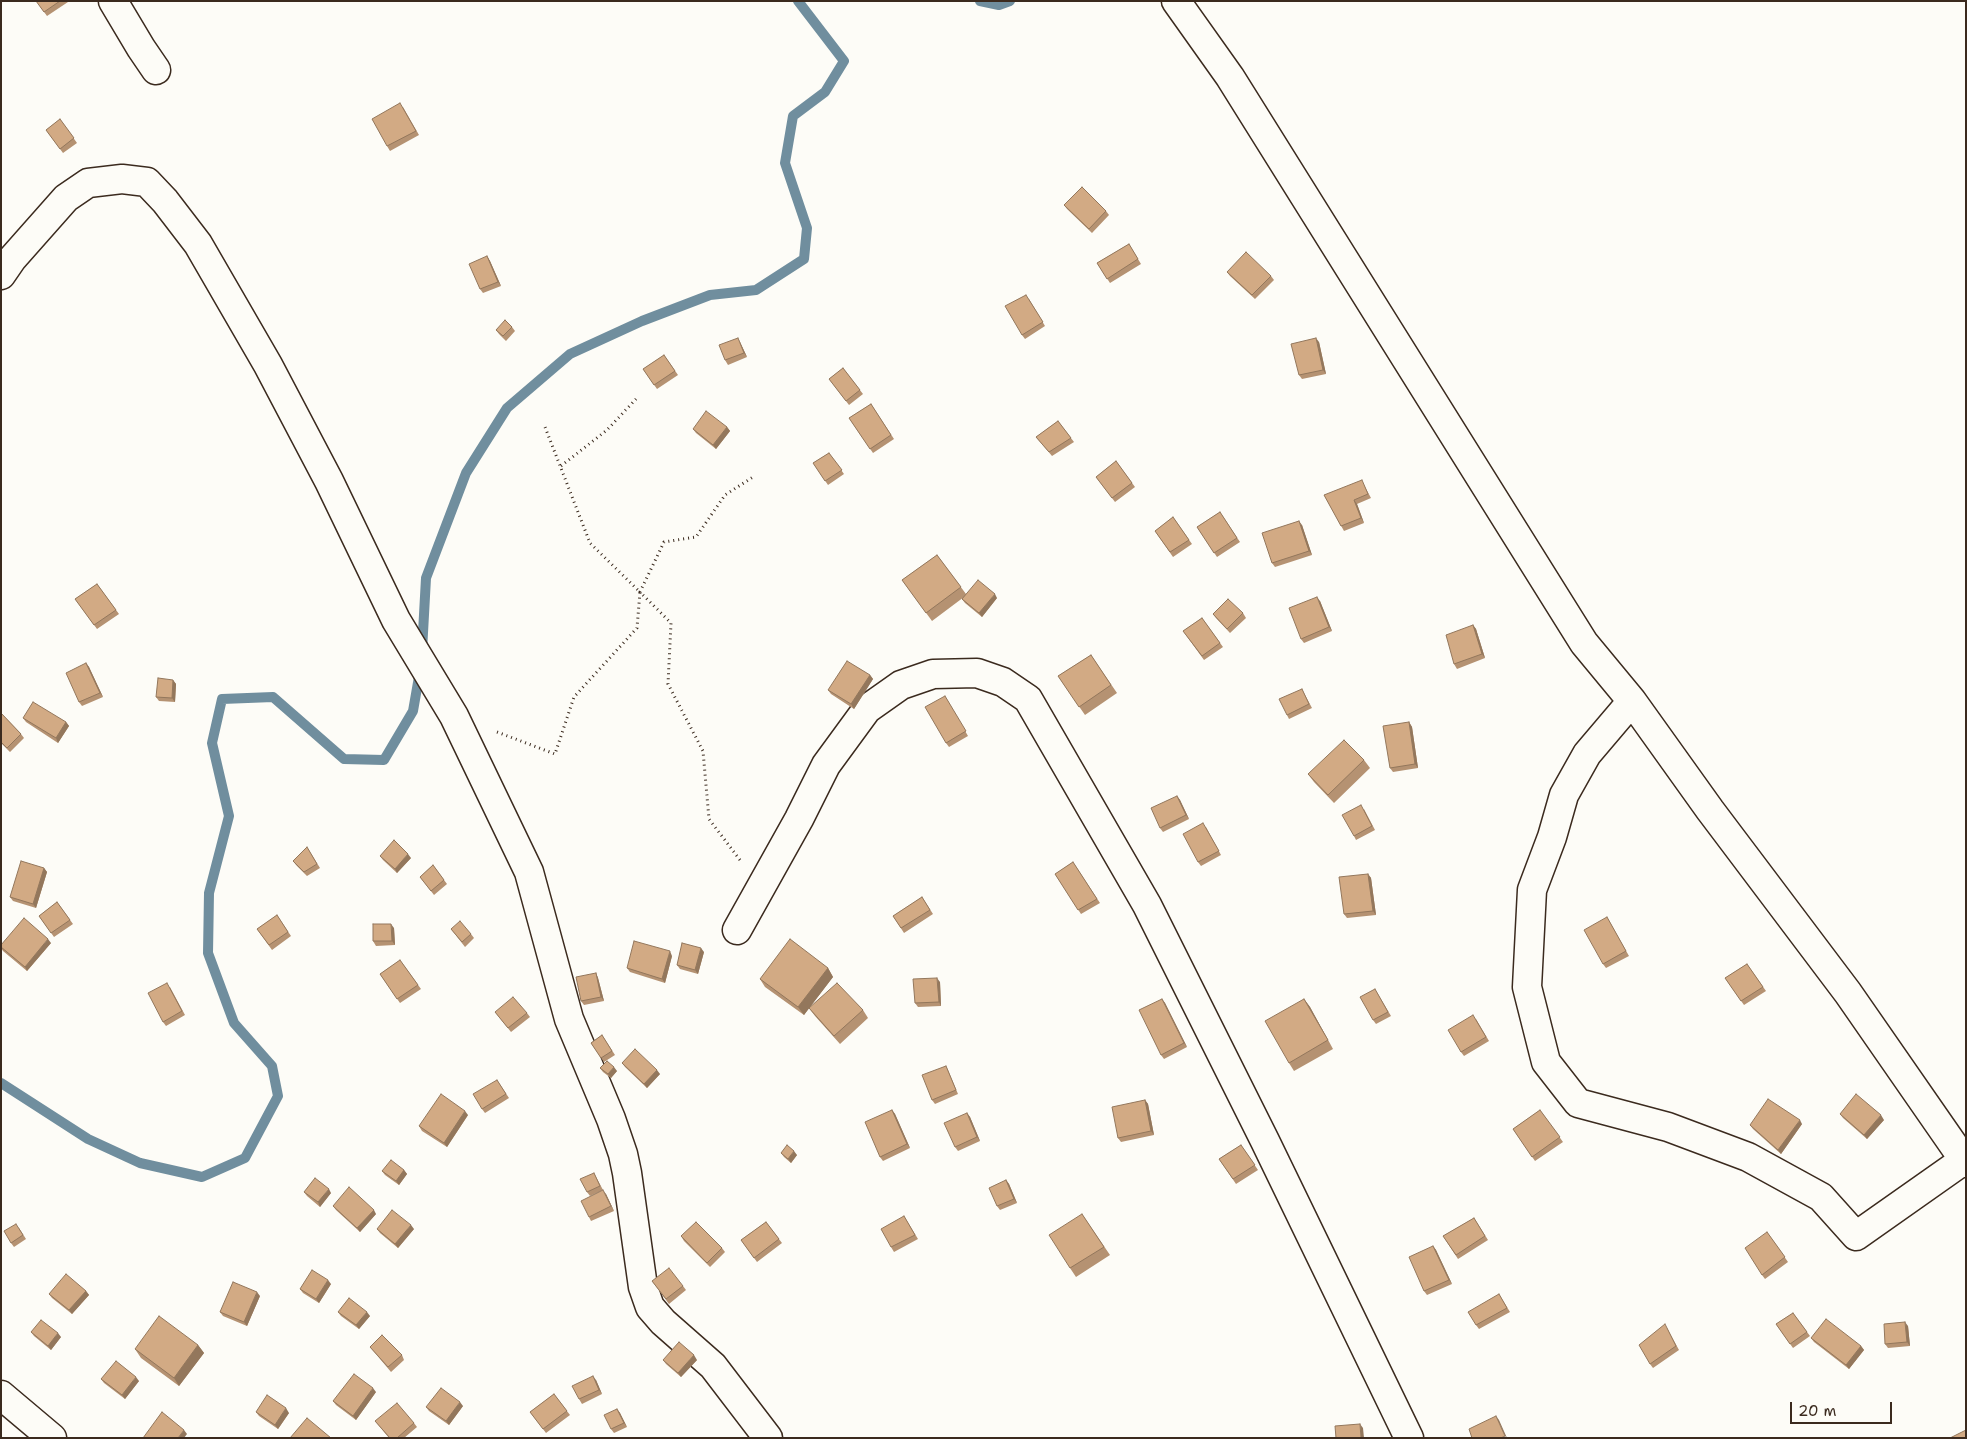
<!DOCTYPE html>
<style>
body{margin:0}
#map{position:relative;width:1967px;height:1439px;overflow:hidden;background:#fdfcf7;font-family:"Shantell Sans",sans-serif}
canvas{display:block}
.frame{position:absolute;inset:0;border:2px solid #3b2a1e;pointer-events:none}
.scale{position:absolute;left:1790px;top:1402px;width:102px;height:22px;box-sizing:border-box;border:2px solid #3b2a1e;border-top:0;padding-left:6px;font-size:15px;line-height:18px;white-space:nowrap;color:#3b2a1e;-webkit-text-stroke:4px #fdfcf7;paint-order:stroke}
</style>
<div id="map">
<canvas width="1967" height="1439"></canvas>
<div class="frame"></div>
<div class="scale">20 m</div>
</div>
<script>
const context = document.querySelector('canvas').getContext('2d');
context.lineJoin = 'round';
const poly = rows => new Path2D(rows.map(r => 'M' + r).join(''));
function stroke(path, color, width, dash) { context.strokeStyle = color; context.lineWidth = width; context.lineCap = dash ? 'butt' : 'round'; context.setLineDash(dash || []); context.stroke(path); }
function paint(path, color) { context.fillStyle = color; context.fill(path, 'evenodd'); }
const stream = poly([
 [980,1,999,5,1010,1],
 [422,651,426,578,466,473,507,408,570,354,642,321,710,295,756,290,804,259,807,228,785,163,793,116,825,92,844,61,798,1],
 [1,1083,88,1139,140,1163,202,1177,245,1158,278,1096,272,1066,234,1023,208,953,209,893,229,816,212,743,222,699,273,697,344,759,384,760,413,711,420,671]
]);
const path = poly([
 [561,466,607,430,636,399],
 [497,732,555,754,574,697,637,628,640,592,590,543,545,427],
 [740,860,709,819,703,751,668,684,671,623,640,592,664,542,696,537,725,495,753,477]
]);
const street = poly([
 [113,1,141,48,156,70],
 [1176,1,1230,77,1584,643,1632,701,1710,810,1848,993,1966,1163],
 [1,275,12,259,66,198,88,183,122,179,147,182,165,201,198,244,268,365,329,481,396,620,454,716,529,872,569,1019,611,1119,623,1154,627,1173,643,1287,650,1307,663,1322,713,1366,768,1438],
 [1632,701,1587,754,1564,795,1552,837,1532,890,1527,987,1546,1062,1578,1103,1668,1127,1748,1157,1821,1197,1856,1236,1964,1160],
 [737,930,799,819,826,765,867,709,901,685,933,674,977,673,1003,682,1028,699,1147,905,1265,1141,1409,1438],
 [1,1395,52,1438]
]);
const wall = poly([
 [36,1,67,1,68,2,47,16],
 [403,107,419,135,390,151,387,146],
 [60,119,77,143,63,153,46,130],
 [1064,205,1106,211,1109,215,1092,233,1067,209],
 [1129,244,1141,264,1110,283,1097,263],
 [487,256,490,261,501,286,483,293,480,289],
 [1227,272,1271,276,1274,280,1255,299,1230,276],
 [1029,299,1045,326,1025,339,1022,335],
 [512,327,515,331,506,341,499,334,496,330],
 [740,342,747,357,728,365,725,360],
 [1319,342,1326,374,1302,379,1299,375],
 [664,355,678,375,657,389,643,369],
 [843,368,863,394,849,405,829,379],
 [871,404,894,439,873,453,849,418],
 [1058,421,1074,442,1052,456,1036,437],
 [727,427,730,431,716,449,696,433,693,429],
 [829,453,844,474,828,485,813,463],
 [1116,461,1135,487,1115,502,1096,477],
 [1364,485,1371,498,1357,504,1364,523,1344,531,1324,495],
 [1220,512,1240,542,1217,557,1197,527],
 [1173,517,1192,544,1173,557,1155,531],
 [1302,525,1312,555,1275,567,1272,563],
 [937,555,966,594,997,598,982,617,965,603,962,599,964,597,932,621,902,580],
 [97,584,119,614,97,629,75,599],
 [1320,601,1332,631,1304,643,1301,639],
 [1243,613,1246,618,1230,633,1216,618,1213,614],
 [1202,618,1223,647,1204,660,1183,631],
 [1473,625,1476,629,1485,658,1457,669,1454,664],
 [1091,655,1117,693,1085,715,1058,676],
 [86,663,89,667,103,697,82,706,79,702],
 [870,675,873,679,854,709,831,694,828,690],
 [173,680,176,684,175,702,159,701,156,697],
 [1302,689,1304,693,1312,708,1289,719,1287,715],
 [945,696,968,736,949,747,946,743],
 [1,713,21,734,24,738,10,752,1,743],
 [23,718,66,722,69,726,58,743,26,722],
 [1409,722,1412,727,1418,768,1393,772,1390,768],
 [1364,760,1370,768,1334,803,1314,782,1308,774],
 [1177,796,1180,800,1189,819,1163,832,1160,828],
 [1364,809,1375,830,1356,840,1354,836],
 [1206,827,1221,855,1201,866,1198,862],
 [307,847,320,868,307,876,296,865,293,861],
 [380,856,411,858,397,873,383,860],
 [1073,862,1100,903,1081,914,1055,874],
 [433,865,447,884,434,895,420,877],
 [44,868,47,872,36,908,13,901,10,897],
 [1368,874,1371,878,1376,915,1347,918,1344,914],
 [922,897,933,914,904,933,893,916],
 [57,902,73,924,54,937,39,916],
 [277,915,291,936,272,950,257,929],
 [1607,917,1629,956,1606,968,1603,964],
 [394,928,395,945,376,946,373,941],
 [451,929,471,934,474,938,465,947],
 [51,943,27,971,3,951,1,948,1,945],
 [704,952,698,974,680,969,677,965],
 [672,956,665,983,630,972,627,968],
 [400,960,421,989,400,1003,380,974],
 [1747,964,1766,991,1744,1005,1725,978],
 [828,968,833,977,810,1007,863,1010,868,1018,840,1044,815,1016,809,1008,804,1015,765,987,760,979],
 [596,973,598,978,604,1001,584,1005,581,1001],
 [940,982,941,1006,918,1007,915,1003],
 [170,987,185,1015,166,1026,163,1022],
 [1375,989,1391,1016,1376,1024,1373,1020],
 [1162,999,1165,1003,1187,1047,1164,1059,1161,1055],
 [1304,999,1310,1007,1333,1049,1294,1071,1289,1063],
 [495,1012,527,1013,530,1017,511,1032],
 [1476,1019,1489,1041,1464,1056,1461,1052],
 [602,1035,615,1055,604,1062,591,1043],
 [622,1063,660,1074,647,1088,625,1067],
 [946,1066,948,1070,958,1094,935,1104,932,1100],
 [600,1068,617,1071,611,1078,603,1072],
 [497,1080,509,1098,485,1113,482,1109],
 [1145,1100,1148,1104,1154,1135,1121,1142,1118,1138],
 [892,1110,895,1114,910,1148,883,1161,880,1157],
 [1540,1110,1563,1142,1535,1161,1513,1129],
 [967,1113,970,1117,980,1141,958,1151,955,1147],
 [1840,1114,1884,1120,1867,1139,1843,1118],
 [468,1115,447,1147,422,1131,419,1126],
 [1802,1124,1781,1154,1753,1129,1750,1125],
 [1241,1145,1258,1170,1236,1184,1219,1159],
 [781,1153,797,1155,791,1163,784,1157],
 [404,1170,407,1174,399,1185,385,1175,382,1171],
 [594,1173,603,1190,590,1196,587,1192],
 [1006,1180,1009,1184,1017,1203,1000,1210,997,1206],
 [304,1192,331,1193,320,1207,307,1196],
 [606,1194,614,1211,591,1221,589,1217],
 [333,1206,376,1214,360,1232,336,1210],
 [1082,1214,1110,1255,1076,1277,1070,1268],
 [904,1216,918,1239,894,1252,891,1247],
 [1474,1218,1488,1240,1458,1259,1443,1236],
 [766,1222,782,1243,757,1262,741,1240],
 [19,1228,26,1239,14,1247,11,1243],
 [377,1229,414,1229,398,1248,380,1233],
 [1767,1232,1788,1262,1765,1279,1762,1275],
 [681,1236,722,1248,725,1252,710,1267,684,1241],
 [1433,1246,1436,1250,1452,1284,1427,1295,1424,1291],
 [652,1281,683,1286,686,1290,669,1304],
 [331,1284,319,1303,303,1293,300,1289],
 [86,1291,89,1295,72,1314,52,1298,49,1294],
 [1499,1294,1510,1312,1479,1329,1476,1325],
 [260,1296,247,1326,223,1316,220,1312],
 [338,1312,370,1316,359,1329,341,1316],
 [1793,1313,1810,1336,1793,1348,1776,1324],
 [1908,1326,1910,1346,1888,1348,1885,1344],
 [1667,1328,1679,1350,1653,1368,1650,1364],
 [31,1332,61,1337,51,1350,34,1336],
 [1811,1338,1861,1346,1864,1350,1849,1369,1814,1342],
 [198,1345,204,1353,179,1386,141,1358,135,1349],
 [370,1347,402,1355,404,1360,391,1372],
 [663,1360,697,1360,681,1377,666,1364],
 [101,1379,139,1381,125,1399,104,1383],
 [596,1380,602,1394,582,1404,579,1399],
 [376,1392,356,1420,336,1405,333,1401],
 [554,1394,570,1415,546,1433,530,1412],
 [463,1406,449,1425,429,1411,426,1407],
 [617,1409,620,1413,627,1427,614,1433,611,1429],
 [256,1412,289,1413,278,1429,259,1416],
 [375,1421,414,1423,417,1427,404,1438,389,1438]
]);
const shadedWall = poly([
 [487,256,490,261,501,286,498,282],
 [738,338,740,342,747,357,744,353],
 [1316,338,1319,342,1326,374,1323,370],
 [727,427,730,431,716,449,713,445],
 [1354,500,1357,504,1364,523,1361,518],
 [1299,521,1302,525,1312,555,1309,551],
 [995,594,997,598,982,617,979,613],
 [1317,597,1320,601,1332,631,1329,627],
 [1473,625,1476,629,1485,658,1482,654],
 [86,663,89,667,103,697,100,693],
 [870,675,873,679,854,709,851,704],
 [173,680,176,684,175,702,172,698],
 [66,722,69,726,58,743,56,738],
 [1409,722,1412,727,1418,768,1415,764],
 [1177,796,1180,800,1189,819,1186,815],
 [408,854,411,858,397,873,395,869],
 [44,868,47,872,36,908,33,904],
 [1368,874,1371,878,1376,915,1373,911],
 [391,924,394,928,395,945,392,941],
 [48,939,51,943,27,971,25,967],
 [701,948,704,952,698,974,695,970],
 [670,951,672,956,665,983,662,979],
 [828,968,833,977,804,1015,798,1007],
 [596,973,598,978,604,1001,601,997],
 [937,978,940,982,941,1006,939,1002],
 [1162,999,1165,1003,1187,1047,1184,1043],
 [1304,999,1310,1007,1333,1049,1328,1040],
 [614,1067,617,1071,611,1078,608,1074],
 [657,1070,660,1074,647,1088,644,1084],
 [1145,1100,1148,1104,1154,1135,1151,1131],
 [892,1110,895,1114,910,1148,907,1144],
 [465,1111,468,1115,447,1147,444,1143],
 [967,1113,970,1117,980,1141,977,1137],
 [1881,1115,1884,1120,1867,1139,1864,1135],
 [1800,1120,1802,1124,1781,1154,1778,1150],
 [794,1151,797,1155,791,1163,788,1159],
 [404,1170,407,1174,399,1185,396,1181],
 [1006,1180,1009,1184,1017,1203,1014,1199],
 [329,1189,331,1193,320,1207,318,1202],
 [603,1190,606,1194,614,1211,611,1206],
 [374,1210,376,1214,360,1232,357,1228],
 [411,1225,414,1229,398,1248,395,1244],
 [1433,1246,1436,1250,1452,1284,1449,1280],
 [328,1280,331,1284,319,1303,316,1299],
 [86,1291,89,1295,72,1314,69,1310],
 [257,1292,260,1296,247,1326,244,1322],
 [367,1312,370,1316,359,1329,356,1325],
 [1905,1322,1908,1326,1910,1346,1907,1342],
 [58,1333,61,1337,51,1350,48,1346],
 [198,1345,204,1353,179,1386,174,1378],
 [1861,1346,1864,1350,1849,1369,1846,1365],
 [694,1355,697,1360,681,1377,678,1373],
 [593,1376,596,1380,602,1394,599,1390],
 [136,1377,139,1381,125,1399,122,1395],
 [373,1388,376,1392,356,1420,353,1416],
 [460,1402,463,1406,449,1425,446,1421],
 [286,1408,289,1413,278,1429,275,1425],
 [617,1409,620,1413,627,1427,624,1423],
 [1496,1416,1499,1420,1507,1438,1505,1436],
 [1360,1424,1363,1428,1364,1438,1361,1438],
 [184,1430,187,1434,184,1438,178,1438]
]);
const building = poly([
 [36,1,60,1,44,12,36,1],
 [400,103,416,131,387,146,372,119,400,103],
 [60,119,74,138,60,149,46,130,60,119],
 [1082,187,1106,211,1089,229,1064,205,1082,187],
 [1129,244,1138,259,1107,279,1097,263,1129,244],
 [1246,252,1271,276,1252,295,1227,272,1246,252],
 [487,256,498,282,480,289,469,264,487,256],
 [1026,295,1043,322,1022,335,1005,306,1026,295],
 [505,320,512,327,503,336,496,330,505,320],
 [738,338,744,353,725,360,719,345,738,338],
 [1316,338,1323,370,1299,375,1291,344,1316,338],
 [664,355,675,371,654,385,643,369,664,355],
 [843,368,860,390,846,401,829,379,843,368],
 [871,404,891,435,870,449,849,418,871,404],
 [706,411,727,427,713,445,693,429,706,411],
 [1058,421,1071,438,1049,452,1036,437,1058,421],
 [829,453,842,470,825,481,813,463,829,453],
 [1116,461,1132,483,1112,498,1096,477,1116,461],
 [1362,480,1368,494,1354,500,1361,518,1341,526,1324,495,1362,480],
 [1220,512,1237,538,1214,553,1197,527,1220,512],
 [1173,517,1189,540,1170,552,1155,531,1173,517],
 [1299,521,1309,551,1272,563,1262,533,1299,521],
 [937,555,961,587,926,613,902,580,937,555],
 [978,580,995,594,979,613,962,599,978,580],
 [97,584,116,610,94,625,75,599,97,584],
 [1317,597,1329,627,1301,639,1289,608,1317,597],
 [1228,599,1243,613,1227,629,1213,614,1228,599],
 [1202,618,1220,643,1202,656,1183,631,1202,618],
 [1473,625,1482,654,1454,664,1446,635,1473,625],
 [1091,655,1111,685,1079,707,1058,676,1091,655],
 [847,661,870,675,851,704,828,690,847,661],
 [86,663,100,693,79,702,66,673,86,663],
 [158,678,173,680,172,698,156,697,158,678],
 [1302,689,1309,704,1287,715,1279,699,1302,689],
 [945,696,966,731,946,743,925,707,945,696],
 [33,702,66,722,56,738,23,718,33,702],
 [1,713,21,734,7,748,1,742,1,713],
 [1409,722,1415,764,1390,768,1383,726,1409,722],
 [1344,740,1364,760,1328,795,1308,774,1344,740],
 [1177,796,1186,815,1160,828,1151,808,1177,796],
 [1361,805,1372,826,1354,836,1342,815,1361,805],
 [1203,823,1219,851,1198,862,1183,834,1203,823],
 [394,840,408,854,395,869,380,856,394,840],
 [307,847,317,864,304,872,293,861,307,847],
 [21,861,44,868,33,904,10,897,21,861],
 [1073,862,1097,899,1078,910,1055,874,1073,862],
 [433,865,444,880,431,891,420,877,433,865],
 [1368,874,1373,911,1344,914,1339,877,1368,874],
 [922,897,930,910,901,928,893,916,922,897],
 [57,902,70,920,51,933,39,916,57,902],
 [277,915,288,932,269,945,257,929,277,915],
 [1607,917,1626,951,1603,964,1584,930,1607,917],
 [24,918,48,939,25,967,1,947,1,945,24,918],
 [460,921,471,934,462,942,451,929,460,921],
 [373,924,391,924,392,941,373,941,373,924],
 [790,939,828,968,798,1007,760,979,790,939],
 [634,941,670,951,662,979,627,968,634,941],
 [682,943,701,948,695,970,677,965,682,943],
 [400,960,418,985,397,999,380,974,400,960],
 [1747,964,1763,987,1741,1001,1725,978,1747,964],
 [596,973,601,997,581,1001,576,977,596,973],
 [937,978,939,1002,915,1003,913,979,937,978],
 [167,983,182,1011,163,1022,148,993,167,983],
 [837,983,863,1010,834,1036,809,1008,837,983],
 [1375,989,1388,1012,1373,1020,1360,997,1375,989],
 [513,997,527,1013,508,1028,495,1012,513,997],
 [1162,999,1184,1043,1161,1055,1139,1010,1162,999],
 [1304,999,1328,1040,1289,1063,1265,1021,1304,999],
 [1473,1015,1486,1037,1461,1052,1448,1030,1473,1015],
 [602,1035,612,1051,601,1058,591,1043,602,1035],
 [635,1049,657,1070,644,1084,622,1063,635,1049],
 [607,1061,614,1067,608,1074,600,1068,607,1061],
 [946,1066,956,1090,932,1100,922,1075,946,1066],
 [497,1080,506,1094,482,1109,473,1094,497,1080],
 [441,1094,465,1111,444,1143,419,1126,441,1094],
 [1856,1094,1881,1115,1864,1135,1840,1114,1856,1094],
 [1768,1099,1800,1120,1778,1150,1750,1125,1768,1099],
 [1145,1100,1151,1131,1118,1138,1112,1107,1145,1100],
 [892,1110,907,1144,880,1157,865,1122,892,1110],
 [1540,1110,1560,1137,1532,1157,1513,1129,1540,1110],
 [967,1113,977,1137,955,1147,944,1123,967,1113],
 [787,1145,794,1151,788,1159,781,1153,787,1145],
 [1241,1145,1255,1165,1233,1179,1219,1159,1241,1145],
 [391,1160,404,1170,396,1181,382,1171,391,1160],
 [594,1173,600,1186,587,1192,580,1179,594,1173],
 [315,1178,329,1189,318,1202,304,1192,315,1178],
 [1006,1180,1014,1199,997,1206,989,1188,1006,1180],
 [349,1187,374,1210,357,1228,333,1206,349,1187],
 [603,1190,611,1206,589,1217,581,1201,603,1190],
 [392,1210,411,1225,395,1244,377,1229,392,1210],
 [1082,1214,1104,1247,1070,1268,1049,1235,1082,1214],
 [904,1216,915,1235,891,1247,881,1229,904,1216],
 [1474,1218,1485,1236,1456,1255,1443,1236,1474,1218],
 [696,1222,722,1248,707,1263,681,1236,696,1222],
 [766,1222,779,1239,754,1258,741,1240,766,1222],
 [16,1224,23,1235,11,1243,4,1231,16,1224],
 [1767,1232,1785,1257,1762,1275,1745,1248,1767,1232],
 [1433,1246,1449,1280,1424,1291,1409,1257,1433,1246],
 [669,1268,683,1286,666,1299,652,1281,669,1268],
 [312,1270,328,1280,316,1299,300,1289,312,1270],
 [66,1274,86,1291,69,1310,49,1294,66,1274],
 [233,1282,257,1292,244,1322,220,1312,233,1282],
 [1499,1294,1507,1308,1476,1325,1468,1312,1499,1294],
 [349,1298,367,1312,356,1325,338,1312,349,1298],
 [1793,1313,1807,1332,1790,1344,1776,1324,1793,1313],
 [159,1316,198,1345,174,1378,135,1349,159,1316],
 [1826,1319,1861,1346,1846,1365,1811,1338,1826,1319],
 [41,1320,58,1333,48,1346,31,1332,41,1320],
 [1905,1322,1907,1342,1885,1344,1884,1324,1905,1322],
 [1665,1324,1676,1346,1650,1364,1639,1345,1665,1324],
 [382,1335,402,1355,388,1367,370,1347,382,1335],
 [679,1342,694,1355,678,1373,663,1360,679,1342],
 [116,1361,136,1377,122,1395,101,1379,116,1361],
 [354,1374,373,1388,353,1416,333,1401,354,1374],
 [593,1376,599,1390,579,1399,572,1386,593,1376],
 [441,1388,460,1402,446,1421,426,1407,441,1388],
 [554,1394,567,1411,543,1429,530,1412,554,1394],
 [267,1395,286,1408,275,1425,256,1412,267,1395],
 [397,1403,414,1423,397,1438,390,1438,375,1421,397,1403],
 [617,1409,624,1423,611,1429,604,1415,617,1409],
 [162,1412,184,1430,178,1438,143,1438,162,1412],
 [1496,1416,1505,1436,1501,1438,1472,1438,1469,1429,1496,1416],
 [307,1418,331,1438,290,1438,307,1418],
 [1360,1424,1361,1438,1336,1438,1335,1426,1360,1424],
 [1966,1430,1966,1438,1950,1438,1966,1430]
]);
stroke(stream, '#708e9e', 10);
stroke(street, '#3b2a1e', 31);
stroke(path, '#3b2a1e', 3, [1, 4]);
stroke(street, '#fdfcf7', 28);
paint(wall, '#b59272');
paint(shadedWall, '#93775c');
paint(building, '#d2aa84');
stroke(building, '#93775c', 1);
</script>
